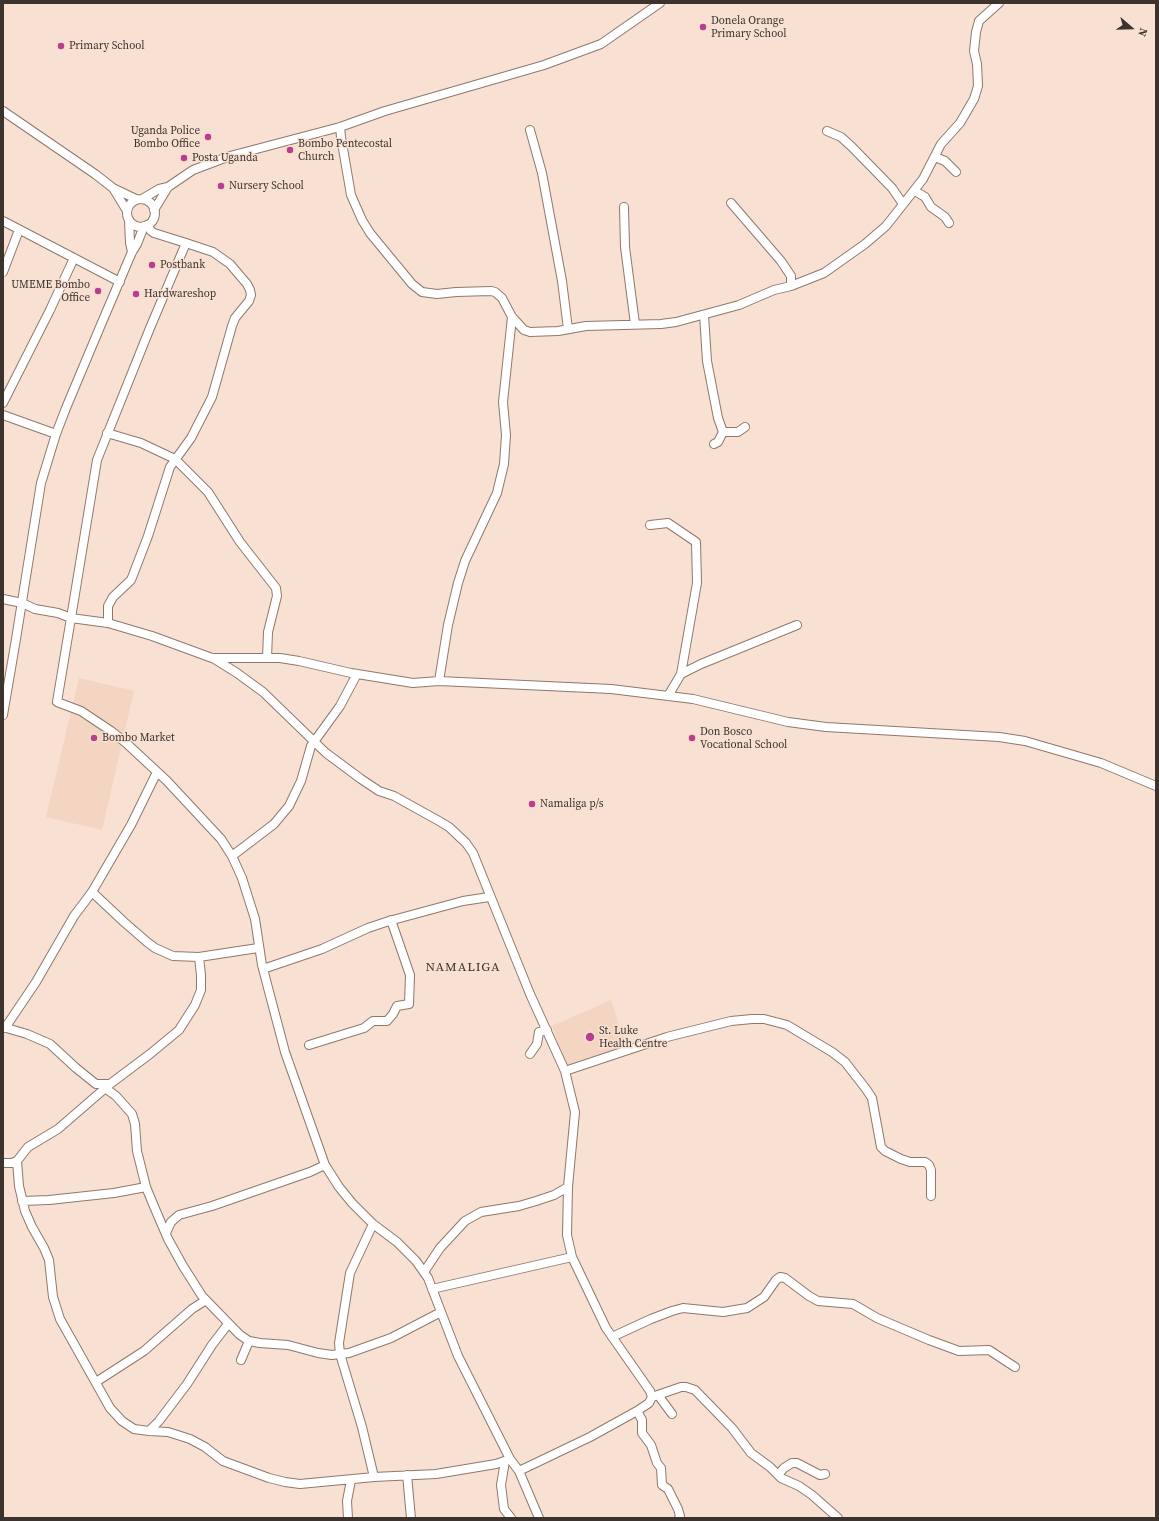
<!DOCTYPE html>
<style>
body{margin:0}
#map{position:relative;width:1159px;height:1521px;overflow:hidden;background:#f8e1d2;font-family:"Source Serif 4",serif}
canvas{display:block}
.frame{position:absolute;inset:0;border:4px solid #3c332d;pointer-events:none}
.north{position:absolute;left:1111px;top:8px;width:40px;height:40px;-webkit-text-stroke:3px #f8e1d2;paint-order:stroke;rotate:110deg;font-size:11px;font-weight:700;line-height:16px;text-align:center;color:#3c332d}
.north::after{content:'';display:block;margin:auto;width:14px;height:18px;background:#3c332d;clip-path:polygon(50% 0,100% 100%,50% 72%,0 100%)}
</style>
<div id="map">
<canvas width="1159" height="1521"></canvas>
<div class="frame"></div>
<div class="north">N</div>
</div>
<script>
const context = document.querySelector('canvas').getContext('2d');
context.lineJoin = 'round';
function paint(path, color) { context.fillStyle = color; context.fill(path, 'evenodd'); }
const poly = rows => new Path2D(rows.map(r => 'M' + r).join(''));
function stroke(path, color, width, dash) { context.strokeStyle = color; context.lineWidth = width; context.lineCap = dash ? 'butt' : 'round'; context.setLineDash(dash || []); context.stroke(path); }
function drawText(font, color, halo, rows, align = 'center') {
  context.font = font + ' "Source Serif 4",serif'; context.lineWidth = 3; context.setLineDash([]); context.textBaseline = 'middle'; context.strokeStyle = halo; context.fillStyle = color; for (const [text, x, y, turn = 0] of rows) {
    context.save(); context.translate(x, y); context.rotate((+turn || 0) * Math.PI / 180); context.textAlign = isNaN(turn) ? turn : align; if (halo) context.strokeText(text, 0, 0); context.fillText(text, 0, 0); context.restore();
  }
}
const built = poly([
 [79,678,134,691,102,830,46,817],
 [611,1000,627,1048,569,1066,566,1063,552,1026]
]);
const minor = poly([
 [3,111,95,174,113,188,136,199],
 [340,127,341,137,351,195,362,220,370,233,412,284,422,292,437,294,456,292,491,291,495,292,502,298,512,317,524,330,530,332,558,331,586,326,661,324,676,322,739,305,774,290,791,286,824,273,865,244,886,226,923,179,941,144,960,123,974,99,978,86,977,64,974,51,976,32,979,21,999,3],
 [530,130,542,173,562,281,568,329],
 [827,131,841,137,852,147,892,188,903,204],
 [935,157,945,161,956,172],
 [113,188,127,211],
 [915,191,925,197,931,207,945,217,949,223],
 [142,199,159,189,168,187],
 '127 213a14 14 0 1 1 28 0a14 14 0 1 1-28 0Z',
 [731,203,781,261,791,276,791,286],
 [624,207,625,247,635,324],
 [154,210,168,187,193,170,230,156,340,127,385,111,544,65,601,44,660,3],
 [129,220,130,243,132,252],
 [3,221,120,282],
 [147,225,151,231,154,233,186,243],
 [3,272,19,230],
 [704,315,707,361,718,418,723,432,738,432,745,427],
 [3,403,50,310,74,258],
 [3,415,56,434],
 [107,433,141,443,175,459,208,492,240,542,276,588,277,596,268,632,267,658],
 [714,444,718,442,723,432],
 [650,525,668,523,696,542,697,583,681,674],
 [3,599,22,603,35,609,58,613,71,618,57,702,81,711,111,731,125,742,167,781,221,839,232,856,242,878,255,919,262,965,285,1052,325,1165,339,1187,352,1203,373,1224,397,1242,416,1261,428,1278,458,1356,510,1459,519,1471,539,1518],
 [108,623,108,606,113,597,131,580,133,575,148,536,170,467,191,438,212,397,232,326,235,318,249,301,251,295,250,290,247,284,230,264,213,252,186,243,150,328,97,460,71,618,108,623,152,636,212,658,280,658,299,661,351,673,413,683,439,681,611,689,693,699,788,722,826,727,999,737,1025,741,1101,763,1156,786],
 [213,658,237,673,263,692,326,753,361,779,379,791,394,796,439,821,449,827,466,843,473,853,530,994,565,1071,575,1112,568,1187,567,1235,572,1257,606,1328,650,1391,652,1397,649,1403,637,1411,590,1437,519,1471],
 [439,681,448,625,458,583,465,561,497,493,504,464,506,435,503,402,512,317],
 [668,696,681,674,701,664,797,625],
 [3,715,16,639,41,483,56,434,66,408,100,327,132,252,137,244,144,226],
 [232,856,274,824,289,806,301,781,311,746,340,706,357,674],
 [92,892,124,922,147,942,155,948,173,956,199,957,258,948],
 [263,969,322,949,368,928,389,921,463,901,489,897],
 [3,1027,27,1034,50,1044,76,1068,96,1084,110,1084],
 [5,1028,36,982,74,916,92,892,131,825,157,772],
 [309,1045,364,1028,373,1021,387,1021,393,1014,397,1006,409,1004,410,975,391,920],
 [530,1054,537,1044,539,1032,547,1030],
 [565,1071,667,1037,731,1021,752,1019,764,1019,787,1025,832,1052,845,1062,866,1089,872,1098,881,1147,885,1151,901,1159,910,1162,925,1162,929,1165,931,1170,931,1196],
 [105,1088,116,1096,132,1114,135,1124,137,1151,146,1187,153,1204,168,1239,183,1266,202,1296,240,1335,249,1341,260,1343,288,1345,318,1353,332,1355,340,1354,349,1353,391,1338,441,1312],
 [17,1161,19,1186,25,1211,32,1227,44,1248,49,1260,53,1297,60,1319,110,1408,122,1421,134,1429,149,1431,168,1432,190,1439,205,1447,223,1461,269,1478,285,1482,300,1484,374,1477,436,1474,496,1464,510,1459],
 [3,1163,12,1163,17,1161,28,1147,58,1129,110,1084,150,1054,179,1030,195,1005,201,990,201,975,199,957],
 [22,1201,49,1200,114,1193,146,1187],
 [373,1224,350,1273,339,1343,340,1354,362,1427,374,1477],
 [166,1233,171,1222,179,1215,212,1206,310,1172,325,1165],
 [424,1272,440,1248,465,1221,481,1212,519,1206,536,1201,554,1195,568,1187],
 [432,1289,572,1257],
 [612,1337,651,1319,672,1311,683,1308,723,1312,747,1308,764,1297,776,1280,780,1277,785,1278,809,1296,818,1301,853,1304,877,1318,929,1340,959,1351,989,1350,1015,1367],
 [241,1360,249,1341],
 [96,1382,144,1351,192,1309,206,1300],
 [658,1395,672,1414],
 [652,1397,681,1387,686,1387,695,1390,732,1428,751,1453,770,1467,781,1478,799,1486,812,1495,838,1518],
 [637,1411,642,1420,642,1433,651,1445,657,1463,661,1468,662,1485,668,1489,678,1509,680,1516,679,1518],
 [149,1431,159,1421,187,1384,212,1345,228,1324],
 [505,1461,501,1485,504,1509,511,1518],
 [407,1475,411,1518],
 [778,1475,784,1468,792,1463,797,1463,820,1475,825,1474],
 [348,1518,347,1501,351,1480]
]);
const markers = [
 [703,27,4,"#ba3e8f"],
 [61,46,4,"#ba3e8f"],
 [208,137,4,"#ba3e8f"],
 [290,150,4,"#ba3e8f"],
 [184,158,4,"#ba3e8f"],
 [221,186,4,"#ba3e8f"],
 [152,265,4,"#ba3e8f"],
 [98,291,4,"#ba3e8f"],
 [136,294,4,"#ba3e8f"],
 [94,738,4,"#ba3e8f"],
 [692,738,4,"#ba3e8f"],
 [532,804,4,"#ba3e8f"],
 [590,1037,5,"#ba3e8f"]
];
const poiNames = [
 ["Donela Orange",711,21],
 ["Primary School",711,34],
 ["Primary School",69,46],
 ["Uganda Police",200,131,"right"],
 ["Bombo Office",200,144,"right"],
 ["Bombo Pentecostal",298,144],
 ["Church",298,157],
 ["Posta Uganda",192,158],
 ["Nursery School",229,186],
 ["Postbank",160,265],
 ["UMEME Bombo",90,285,"right"],
 ["Office",90,298,"right"],
 ["Hardwareshop",144,294],
 ["Don Bosco",700,732],
 ["Vocational School",700,745],
 ["Bombo Market",102,738],
 ["Namaliga p/s",540,804],
 ["St. Luke",599,1031],
 ["Health Centre",599,1044]
];
const quarterNames = [
 ["NAMALIGA",463,968]
];
paint(built, '#f3d5c1');
stroke(minor, '#8d796b', 10);
stroke(minor, '#fff', 8);
for (const [x, y, r, color] of markers) { const dot = new Path2D(); dot.arc(x, y, r, 0, 2 * Math.PI); context.fillStyle = color; context.fill(dot); stroke(dot, '#f8e1d2', 1.5); }
drawText('11px', '#3c332d', '#f8e1d2', poiNames, 'left');
context.letterSpacing = '1px';
drawText('13px', '#3c332d', '#f8e1d2', quarterNames);
context.letterSpacing = '0px';
</script>
